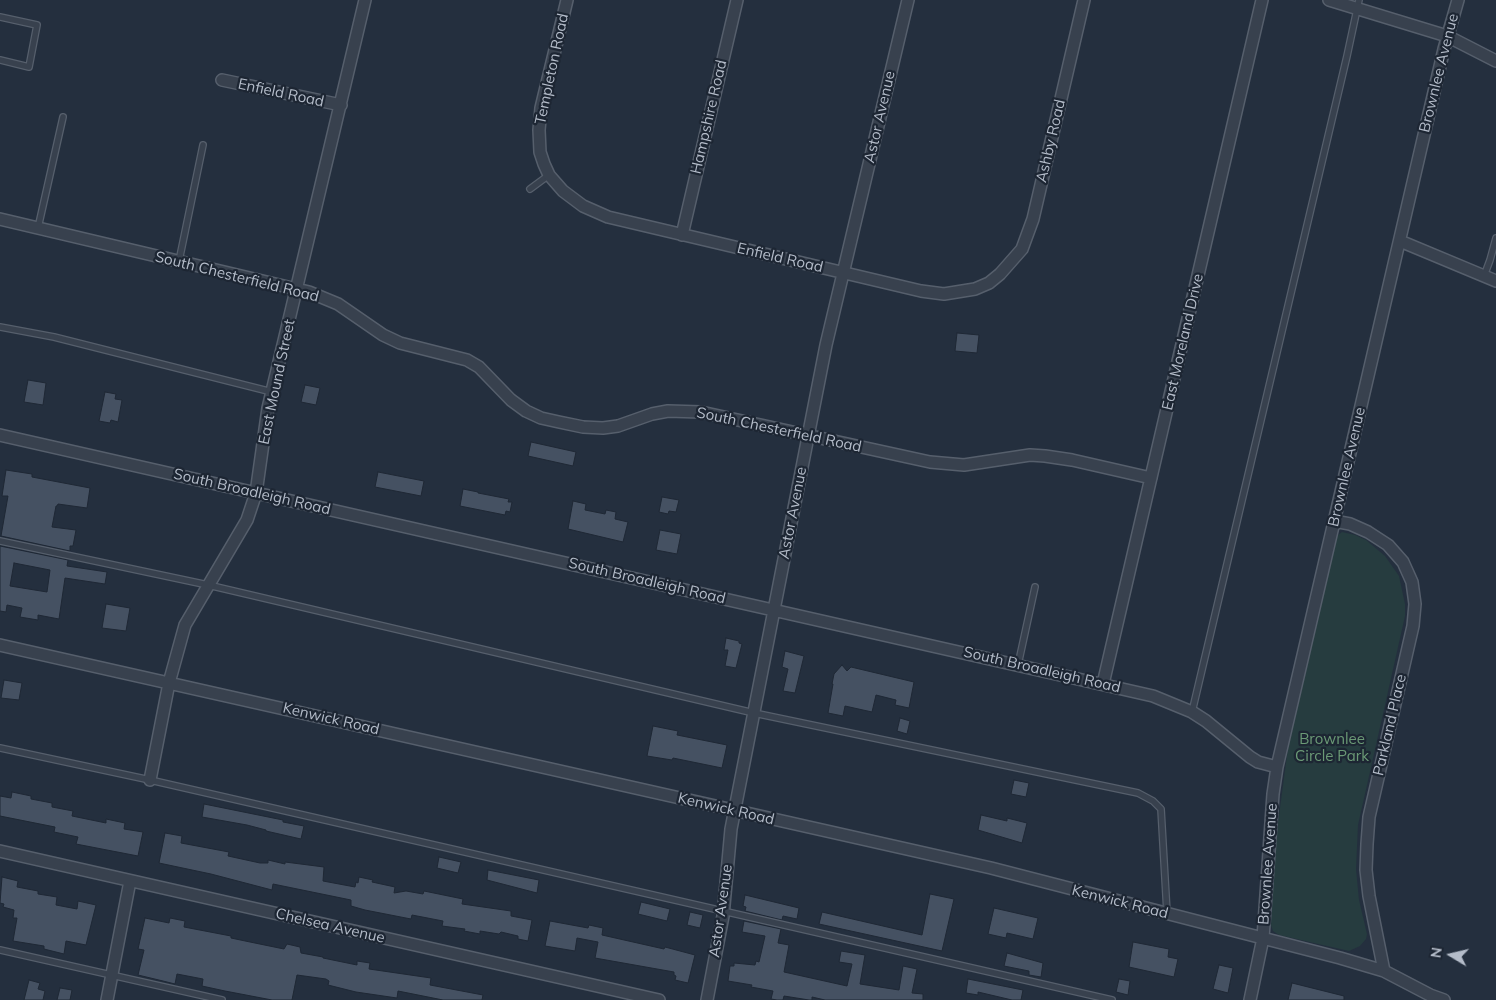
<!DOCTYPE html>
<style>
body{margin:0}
#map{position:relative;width:1496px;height:1000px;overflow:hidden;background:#242f3e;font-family:Mulish,sans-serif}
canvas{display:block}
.north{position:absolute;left:1426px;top:930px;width:50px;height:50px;-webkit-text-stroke:4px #1d2633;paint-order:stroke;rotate:279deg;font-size:14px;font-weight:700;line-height:20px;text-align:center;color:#b4bcc9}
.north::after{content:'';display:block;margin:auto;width:18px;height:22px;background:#b4bcc9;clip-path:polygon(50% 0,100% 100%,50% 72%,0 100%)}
</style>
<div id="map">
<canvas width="1496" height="1000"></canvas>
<div class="north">N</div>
</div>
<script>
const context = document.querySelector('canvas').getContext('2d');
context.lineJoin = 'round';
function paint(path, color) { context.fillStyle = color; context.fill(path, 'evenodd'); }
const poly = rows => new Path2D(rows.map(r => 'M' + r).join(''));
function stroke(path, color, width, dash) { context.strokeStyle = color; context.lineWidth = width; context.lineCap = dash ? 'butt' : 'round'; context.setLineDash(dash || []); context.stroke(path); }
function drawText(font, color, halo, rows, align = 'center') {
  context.font = font + ' Mulish,sans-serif'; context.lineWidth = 4.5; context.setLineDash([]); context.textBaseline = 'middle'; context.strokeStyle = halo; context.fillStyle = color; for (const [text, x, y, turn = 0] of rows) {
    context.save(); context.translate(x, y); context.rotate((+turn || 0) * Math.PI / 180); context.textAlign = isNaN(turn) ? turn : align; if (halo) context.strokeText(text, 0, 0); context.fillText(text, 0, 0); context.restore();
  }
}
const green = poly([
 [1342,532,1355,535,1366,540,1385,556,1399,576,1405,604,1405,616,1358,825,1356,869,1359,900,1367,934,1366,939,1360,946,1349,951,1279,935,1273,931,1271,925,1276,838,1288,748,1337,536]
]);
const building = poly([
 [957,333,979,335,977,353,955,351,957,333],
 [28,380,46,383,43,405,24,402,28,380],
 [305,385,320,388,316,405,301,402,305,385],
 [105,392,116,394,115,399,122,400,118,422,111,420,110,423,99,421,105,392],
 [531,442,576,452,573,466,528,456,531,442],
 [6,470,32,474,32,477,90,488,87,508,58,504,57,506,56,506,52,527,76,530,73,546,70,546,70,551,1,536,8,496,2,496,6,470],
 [378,472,424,481,421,496,375,487,378,472],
 [463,489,478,492,478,493,509,499,508,502,512,502,510,512,506,511,505,515,460,506,463,489],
 [662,497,679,500,676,512,669,511,668,514,659,512,662,497],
 [573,501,586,504,585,510,605,514,606,510,616,512,615,519,628,522,623,542,568,529,573,501],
 [660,530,681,534,677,554,656,550,660,530],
 [0,546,68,560,67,566,107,572,105,584,65,578,59,619,38,615,38,620,20,617,22,608,7,605,6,612,0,611,0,546],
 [14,563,50,570,47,592,10,586,14,563],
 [106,604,130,608,126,631,102,628,106,604],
 [726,638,739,641,739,643,742,644,736,668,725,666,728,650,724,650,726,638],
 [785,651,804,656,795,693,783,691,788,669,782,667,785,651],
 [842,665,847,671,851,667,914,682,909,708,895,705,896,700,876,695,872,712,845,706,843,716,828,713,833,684,832,684,834,674,842,665],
 [4,680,22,683,19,700,1,698,4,680],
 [900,718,910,721,907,734,897,731,900,718],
 [653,726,678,731,677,735,727,745,722,768,673,758,672,760,647,756,653,726],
 [1014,780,1029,783,1026,797,1011,794,1014,780],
 [12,792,31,796,31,799,52,803,52,807,73,811,72,816,106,823,106,819,125,823,124,829,143,832,138,856,76,844,78,837,54,832,55,827,0,816,0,796,11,798,12,792],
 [204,804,283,820,283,822,304,826,301,839,266,831,266,830,247,825,202,817,204,804],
 [981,815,1007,821,1007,818,1027,823,1022,843,978,830,981,815],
 [165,833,182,836,181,843,229,852,228,856,260,863,268,863,268,860,285,864,285,862,324,867,323,881,355,887,356,882,358,883,359,877,373,880,372,882,395,887,394,893,406,891,423,894,424,891,463,899,462,904,511,911,511,916,532,920,528,941,518,939,518,936,501,932,499,934,480,931,480,934,464,931,465,929,442,926,443,921,412,915,411,919,365,910,351,906,351,900,273,884,272,890,211,874,159,863,165,833],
 [439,857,461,862,458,873,437,868,439,857],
 [488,870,539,880,537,893,487,880,488,870],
 [2,877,18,881,17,887,38,891,38,894,57,897,56,905,77,909,78,901,96,905,86,945,66,941,64,954,44,949,44,946,13,941,17,918,13,918,14,910,3,907,4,904,0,903,2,877],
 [930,894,954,899,942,951,819,924,822,912,922,935,930,894],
 [745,895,799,908,797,919,783,916,782,920,745,911,746,907,743,906,745,895],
 [641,902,670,909,667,921,638,914,641,902],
 [994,908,1038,918,1033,939,1007,933,1006,938,988,934,994,908],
 [690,912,703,915,700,928,687,925,690,912],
 [145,918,169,923,170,918,185,921,184,927,231,936,231,938,250,942,284,949,287,944,300,947,301,953,323,957,323,958,357,965,357,961,370,963,369,969,431,978,430,985,483,995,482,1000,443,1000,398,991,397,998,356,992,328,985,329,981,326,979,297,975,292,1000,272,1000,225,991,202,986,203,979,177,974,175,984,163,981,138,975,144,950,138,949,145,918],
 [550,921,588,928,589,925,603,928,602,935,664,949,665,947,695,955,688,983,675,980,676,976,674,975,674,972,595,958,598,942,577,938,575,951,545,946,550,921],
 [744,921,781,929,778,943,789,945,784,972,847,986,852,964,839,962,841,951,865,955,860,984,899,990,903,966,917,969,912,993,923,994,923,1000,825,1000,812,997,812,1000,809,1000,784,996,783,1000,777,1000,771,999,773,991,751,987,752,985,728,981,730,966,734,966,734,963,755,965,756,961,759,962,765,936,742,932,744,921],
 [1133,942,1169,949,1168,957,1178,959,1174,977,1129,967,1133,942],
 [1007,953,1043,963,1041,977,1029,975,1029,971,1004,966,1007,953],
 [1219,965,1233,968,1228,993,1213,989,1219,965],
 [968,979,1023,990,1021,1000,1012,1000,978,992,978,995,966,993,968,979],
 [1119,979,1130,981,1128,995,1116,992,1119,979],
 [29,980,40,983,38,989,45,991,43,1000,24,1000,29,980],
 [1292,983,1344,996,1344,1000,1288,1000,1292,983],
 [60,988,72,990,70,1000,57,1000,60,988]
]);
const service = poly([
 [0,17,37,25,29,67,0,60],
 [530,189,549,175],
 [38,228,63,117],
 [179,261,203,145],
 [1484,276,1490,260,1496,238],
 [0,327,54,337,272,392],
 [0,541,208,585,754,713,1138,793,1153,801,1161,809,1167,913],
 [1018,665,1035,587],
 [1192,712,1347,56,1359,0],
 [0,748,150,780,1112,1000],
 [0,950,222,1000]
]);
const minor = poly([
 [567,0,541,108,539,130,540,152,544,164,549,175,563,191,583,206,608,217,921,291,944,294,975,289,989,283,1000,274,1022,249,1033,219,1084,0],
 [1329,0,1447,36,1496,61],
 [222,80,341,105],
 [0,219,309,292,338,304,383,335,400,343,467,360,479,367,511,400,526,411,541,418,559,422,583,427,603,428,618,426,652,414,668,411,701,412,930,462,964,465,1030,455,1045,456,1072,460,1151,478],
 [682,235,737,0],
 [1400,241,1496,281],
 [0,435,1153,696,1192,712,1206,721,1250,757,1258,762,1277,767],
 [1334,521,1350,524,1368,532,1388,545,1403,562,1412,582,1415,604,1413,626,1369,817,1367,844,1366,870,1369,896,1384,971],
 [0,645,991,868,1340,958,1384,971,1430,995,1444,1000],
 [1103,684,1262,0],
 [150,780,169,683,185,625,247,520,256,493,268,408,365,0],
 [0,851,659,1000],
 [107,1000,130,881],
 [707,1000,723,916,731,829,826,345,908,0],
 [1250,1000,1263,938,1273,794,1277,767,1444,49,1458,0]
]);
const streetNames = [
 ["Templeton Road",552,69,-78],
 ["Brownlee Avenue",1439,73,-76],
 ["Enfield Road",281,93,12],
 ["Hampshire Road",709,117,-77],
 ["Astor Avenue",880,117,-77],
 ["Ashby Road",1051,141,-77],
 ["Enfield Road",780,258,13],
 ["South Chesterfield Road",237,277,14],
 ["East Moreland Drive",1183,342,-77],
 ["East Mound Street",277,382,-78],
 ["South Chesterfield Road",779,430,12],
 ["Brownlee Avenue",1347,467,-77],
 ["South Broadleigh Road",252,492,13],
 ["Astor Avenue",793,513,-79],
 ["South Broadleigh Road",647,581,13],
 ["South Broadleigh Road",1042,670,13],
 ["Kenwick Road",331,719,13],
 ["Parkland Place",1390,725,-77],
 ["Kenwick Road",726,809,13],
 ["Brownlee Avenue",1268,864,-86],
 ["Kenwick Road",1120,902,14],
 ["Astor Avenue",721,911,-82],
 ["Chelsea Avenue",330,926,13]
];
const parkNames = [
 ["Brownlee",1332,739],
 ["Circle Park",1332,756]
];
paint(green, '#263c3f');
paint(building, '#455162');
stroke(building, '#1f2835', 1);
stroke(service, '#565f6c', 8);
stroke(minor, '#565f6c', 14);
stroke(service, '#38414e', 5.5);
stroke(minor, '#38414e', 11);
drawText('15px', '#b4bcc9', '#1d2633', streetNames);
drawText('15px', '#6b9a76', '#1d2633', parkNames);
</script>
